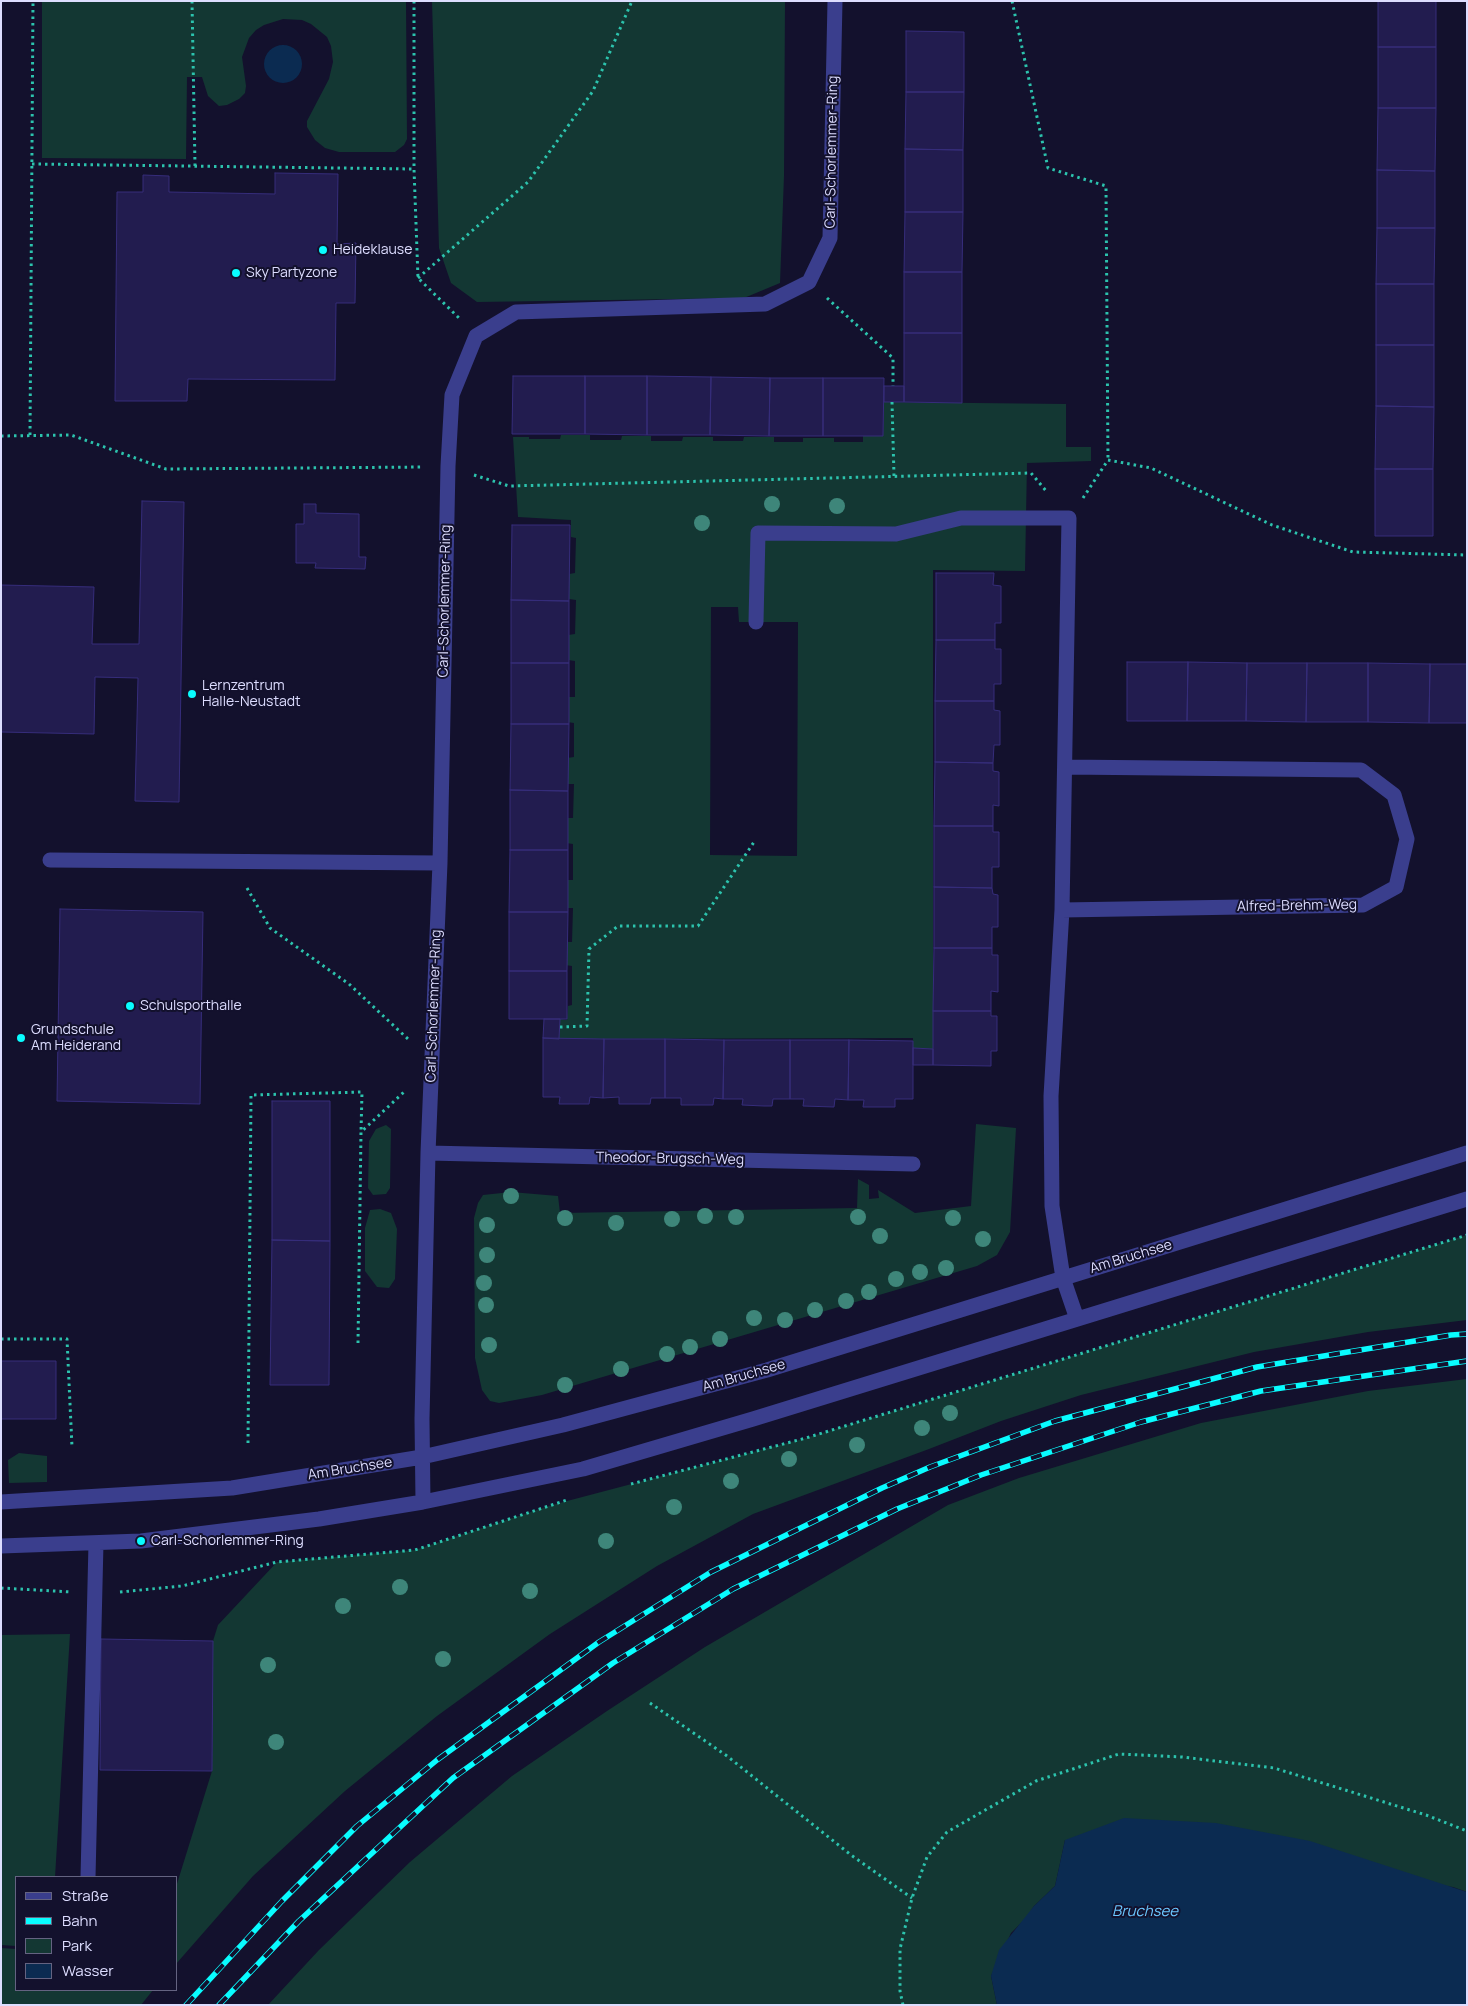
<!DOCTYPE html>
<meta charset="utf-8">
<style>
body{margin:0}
#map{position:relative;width:1468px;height:2006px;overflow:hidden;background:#13112d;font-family:Manrope,sans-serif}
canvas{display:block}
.frame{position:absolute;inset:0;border:2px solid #ddf;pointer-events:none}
.legend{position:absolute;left:15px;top:1876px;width:162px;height:115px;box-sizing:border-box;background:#13112d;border:1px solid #646381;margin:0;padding:6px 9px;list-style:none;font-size:15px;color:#ddf}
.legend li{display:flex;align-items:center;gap:10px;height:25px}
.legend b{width:25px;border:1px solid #646381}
</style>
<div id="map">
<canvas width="1468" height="2006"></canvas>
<div class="frame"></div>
<ul class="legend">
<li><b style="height:6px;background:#3a3e8d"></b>Straße</li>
<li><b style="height:6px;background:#09fcff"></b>Bahn</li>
<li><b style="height:14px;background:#133733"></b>Park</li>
<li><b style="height:14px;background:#0b2b51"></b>Wasser</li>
</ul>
</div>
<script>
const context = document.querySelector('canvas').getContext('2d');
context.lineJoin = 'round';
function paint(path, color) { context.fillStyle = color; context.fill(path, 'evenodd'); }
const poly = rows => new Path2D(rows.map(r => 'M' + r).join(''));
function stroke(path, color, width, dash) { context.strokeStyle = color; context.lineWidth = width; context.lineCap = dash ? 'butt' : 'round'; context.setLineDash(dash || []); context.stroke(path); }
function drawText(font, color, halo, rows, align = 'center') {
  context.font = font + ' Manrope,sans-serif'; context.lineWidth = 4; context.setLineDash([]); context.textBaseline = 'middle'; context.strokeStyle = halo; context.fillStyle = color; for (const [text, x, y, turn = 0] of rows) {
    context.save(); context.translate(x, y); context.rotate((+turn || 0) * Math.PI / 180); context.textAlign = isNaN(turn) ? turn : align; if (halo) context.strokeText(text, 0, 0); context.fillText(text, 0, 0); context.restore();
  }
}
const green = poly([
 [42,1,406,1,407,139,404,145,395,152,339,152,325,148,315,140,307,127,307,121,329,79,333,62,331,46,327,37,311,24,302,20,283,19,264,25,256,30,249,38,242,57,246,86,245,93,239,99,227,105,219,106,208,96,202,77,187,77,186,159,42,158],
 [432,1,785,1,784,176,780,283,744,298,477,302,451,283,439,248],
 [884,402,1066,404,1066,447,1091,447,1091,461,1027,463,1025,571,933,570,933,1049,913,1048,913,1038,559,1039,560,1019,567,1020,568,1006,572,1005,572,966,565,965,565,942,572,942,573,908,566,908,566,880,573,880,573,844,566,843,566,818,573,818,574,784,567,784,567,758,574,757,574,723,567,722,568,697,575,697,575,661,568,660,568,635,575,634,576,600,569,599,569,574,575,573,576,538,571,537,571,520,518,517,513,437,529,437,529,439,560,439,561,435,590,435,590,440,621,440,622,436,651,436,651,441,682,441,683,437,713,437,713,441,743,441,744,437,774,437,774,442,803,442,803,438,834,438,834,442,863,442,863,435,883,436],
 [711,607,738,607,739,622,798,622,797,856,710,855],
 [976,1124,1016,1128,1010,1232,997,1255,977,1266,542,1395,499,1403,490,1401,482,1390,475,1358,474,1218,478,1203,483,1195,511,1192,558,1196,560,1213,857,1208,858,1179,869,1185,869,1199,879,1198,878,1190,915,1213,971,1206],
 [386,1125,391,1129,390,1188,386,1194,373,1195,368,1188,369,1141,376,1129],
 [380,1209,391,1213,397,1229,395,1279,389,1288,377,1287,365,1271,365,1228,370,1210],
 [1467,1235,1467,1320,1368,1332,1254,1352,1081,1395,1001,1421,929,1449,753,1514,657,1566,550,1634,437,1716,345,1791,253,1876,176,1964,176,1887,212,1771,213,1641,218,1625,277,1562,415,1550,552,1505,806,1438],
 [1467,1379,1467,1892,1453,1887,1065,1840,1055,1886,1034,1906,1027,1917,1011,1933,991,1976,997,2005,268,2005,319,1950,410,1862,512,1776,607,1711,705,1647,948,1505,1019,1478,1201,1423,1368,1391],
 [19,1453,47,1456,47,1482,9,1483,8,1460],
 [70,1634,55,1877,16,1877,16,1946,1,1945,1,1635],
 [1,1948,16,1949,16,1990,153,1990,141,2005,1,2005]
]);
const water = poly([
 '264 64a19 19 0 1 1 38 0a19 19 0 1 1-38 0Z',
 [1124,1818,1216,1823,1310,1841,1467,1892,1467,2005,997,2005,991,1976,999,1950,1034,1906,1055,1886,1065,1840]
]);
const building = poly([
 [1378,1,1436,1,1436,47,1378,47,1378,1],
 [906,31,964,32,964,92,906,92,906,31],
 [1378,47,1436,47,1436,108,1378,108,1378,47],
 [906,92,964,92,963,150,905,149,906,92],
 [1378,108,1436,108,1435,171,1377,170,1378,108],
 [905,149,963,150,963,212,905,212,905,149],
 [1377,170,1435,171,1435,228,1377,228,1377,170],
 [275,173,338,174,337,244,356,243,355,303,336,303,335,380,188,379,187,401,115,401,117,192,143,192,143,175,169,176,169,192,275,194,275,173],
 [905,212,963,212,962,272,904,272,905,212],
 [1377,228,1435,228,1434,284,1376,284,1377,228],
 [904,272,962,272,962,333,904,333,904,272],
 [1376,284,1434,284,1434,345,1376,345,1376,284],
 [904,333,962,333,962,403,904,402,904,333],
 [1376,345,1434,345,1434,407,1376,406,1376,345],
 [513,376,585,376,585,434,512,434,513,376],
 [585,376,647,376,647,435,585,434,585,376],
 [647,376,711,377,710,435,647,435,647,376],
 [711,377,770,378,769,436,710,435,711,377],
 [770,378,823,378,823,436,769,436,770,378],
 [823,378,884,378,883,436,823,436,823,378],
 [884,386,904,386,904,402,884,402,884,386],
 [1376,406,1434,407,1433,469,1375,469,1376,406],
 [1375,469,1433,469,1433,536,1375,536,1375,469],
 [142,501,184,502,179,802,135,801,138,678,95,677,94,734,1,732,1,585,94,587,92,644,139,644,142,501],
 [304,504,316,504,316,513,359,514,359,557,366,557,365,569,315,568,316,563,296,563,296,524,304,524,304,504],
 [512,525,570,525,569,601,511,600,512,525],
 [936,573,994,573,993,585,1001,586,1001,623,995,623,995,640,936,640,936,573],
 [511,600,569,601,569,663,511,663,511,600],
 [936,640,995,640,995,649,1001,649,1001,684,994,684,994,701,935,701,936,640],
 [1127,662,1188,662,1187,721,1127,721,1127,662],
 [1188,662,1247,663,1246,721,1187,721,1188,662],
 [511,663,569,663,569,724,511,724,511,663],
 [1247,663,1307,663,1306,722,1246,721,1247,663],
 [1307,663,1368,663,1368,722,1306,722,1307,663],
 [1368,663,1430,664,1429,723,1368,722,1368,663],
 [1430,664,1467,664,1467,723,1429,723,1430,664],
 [935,701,994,701,994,710,1000,711,1000,745,994,745,993,763,935,762,935,701],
 [511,724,569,724,568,791,510,790,511,724],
 [935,762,993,763,993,771,999,772,999,806,993,805,993,826,934,826,935,762],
 [510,790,568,791,568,850,510,850,510,790],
 [934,826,993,826,993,832,999,832,999,867,992,867,992,888,934,887,934,826],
 [510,850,568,850,568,912,509,912,510,850],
 [934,887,992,888,993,894,998,895,998,927,992,927,992,948,934,948,934,887],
 [60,909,203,912,200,1104,57,1101,60,909],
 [509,912,568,912,567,971,509,971,509,912],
 [934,948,992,948,992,955,998,955,998,992,991,991,991,1011,933,1011,934,948],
 [509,971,567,971,567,1019,509,1019,509,971],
 [933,1011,991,1011,991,1016,997,1016,997,1051,991,1051,991,1066,933,1065,933,1011],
 [544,1019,560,1019,559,1039,543,1038,544,1019],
 [543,1038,604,1039,603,1098,590,1097,589,1104,559,1104,560,1097,543,1097,543,1038],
 [604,1039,665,1039,665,1098,651,1098,650,1104,619,1104,619,1097,603,1098,604,1039],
 [665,1039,724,1040,723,1099,714,1098,713,1105,681,1105,681,1098,665,1098,665,1039],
 [724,1040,790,1040,790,1099,773,1099,772,1106,764,1106,742,1105,743,1099,723,1099,724,1040],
 [790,1040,849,1040,848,1100,835,1099,834,1107,803,1106,804,1099,790,1099,790,1040],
 [849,1040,913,1041,913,1099,895,1099,895,1107,863,1107,864,1100,848,1100,849,1040],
 [913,1048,933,1049,933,1065,913,1065,913,1048],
 [272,1101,330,1101,330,1241,272,1240,272,1101],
 [272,1240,330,1241,329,1385,270,1385,272,1240],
 [1,1361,56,1361,56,1419,1,1419,1,1361],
 [101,1639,213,1641,212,1771,100,1770,101,1639]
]);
const path = poly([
 [192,1,195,166],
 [414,1,414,169,418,278,460,319],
 [1012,1,1048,168,1106,186,1108,460],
 [32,164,414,169],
 [418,278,528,182,593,91,632,1],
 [827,298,893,358,893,386],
 [892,402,894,476],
 [30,435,33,1],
 [1,436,71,435,166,469,424,467],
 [474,475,509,486,1031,473,1047,492],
 [1083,498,1108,460,1151,468,1272,525,1353,552,1467,555],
 [247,888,270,928,349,984,408,1039],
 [560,1027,587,1026,589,949,618,926,698,926,754,842],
 [1,1339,67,1339,72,1447],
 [358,1343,361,1132,404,1092],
 [248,1443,251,1095,362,1092,361,1132],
 [631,1484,806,1438,1467,1235],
 [1,1588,71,1592],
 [120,1592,182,1586,277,1562,415,1550,567,1500],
 [650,1703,727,1756,851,1855,912,1898],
 [903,2005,900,1991,900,1949,912,1898,927,1857,947,1832,1036,1781,1119,1754,1182,1757,1274,1768,1426,1815,1467,1831]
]);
const minor = poly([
 [756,622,758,533,896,534,961,518,1069,518,1062,910,1051,1096,1052,1206,1063,1278,1077,1319],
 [50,860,440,863],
 [1062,910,1363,905,1396,887,1407,839,1394,795,1361,770,1065,767],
 [428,1153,913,1164],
 [1,1502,232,1488,422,1457,563,1425,767,1370,1467,1153],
 [423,1502,422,1419,428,1153,440,863,448,466,452,395,476,336,516,312,765,304,809,282,830,238,835,1],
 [1,1546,141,1541,319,1519,423,1502,583,1469,753,1419,1467,1199],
 [88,1877,96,1543]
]);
const rail = poly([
 [186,2005,282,1901,357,1826,437,1760,599,1642,711,1572,882,1488,930,1467,1055,1421,1257,1367,1451,1335,1467,1334],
 [219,2005,299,1921,453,1778,613,1663,733,1589,897,1509,981,1475,1141,1422,1261,1391,1467,1361]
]);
const trees = [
 [772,504],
 [837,506],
 [702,523],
 [511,1196],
 [705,1216],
 [736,1217],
 [858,1217],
 [565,1218],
 [953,1218],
 [672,1219],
 [616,1223],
 [487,1225],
 [880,1236],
 [983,1239],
 [487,1255],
 [946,1268],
 [920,1272],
 [896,1279],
 [484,1283],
 [869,1292],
 [846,1301],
 [486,1305],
 [815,1310],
 [754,1318],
 [785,1320],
 [720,1339],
 [489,1345],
 [690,1347],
 [667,1354],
 [621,1369],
 [565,1385],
 [950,1413],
 [922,1428],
 [857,1445],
 [789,1459],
 [731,1481],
 [674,1507],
 [606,1541],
 [400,1587],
 [530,1591],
 [343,1606],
 [443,1659],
 [268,1665],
 [276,1742]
];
const markers = [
 [323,250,5,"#09fcff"],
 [236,273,5,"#09fcff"],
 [192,694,5,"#09fcff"],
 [130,1006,5,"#09fcff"],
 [21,1038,5,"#09fcff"],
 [141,1541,5,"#09fcff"]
];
const streetNames = [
 ["Carl-Schorlemmer-Ring",832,152,-89],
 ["Carl-Schorlemmer-Ring",445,601,-89],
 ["Alfred-Brehm-Weg",1297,906,-1],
 ["Carl-Schorlemmer-Ring",434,1006,-88],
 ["Theodor-Brugsch-Weg",670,1159,1],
 ["Am Bruchsee",1131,1257,-17],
 ["Am Bruchsee",744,1376,-16],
 ["Am Bruchsee",350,1469,-9]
];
const poiNames = [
 ["Heideklause",333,250],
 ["Sky Partyzone",246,273],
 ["Lernzentrum",202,686],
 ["Halle-Neustadt",202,702],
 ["Schulsporthalle",140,1006],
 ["Grundschule",31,1030],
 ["Am Heiderand",31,1046],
 ["Carl-Schorlemmer-Ring",151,1541]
];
const waterNames = [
 ["Bruchsee",1145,1912]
];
paint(green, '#133733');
paint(water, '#0b2b51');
paint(building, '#221c4f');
stroke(building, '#362d7b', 1);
stroke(path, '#2cc3ad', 3, [2.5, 4]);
stroke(minor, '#3a3e8d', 15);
stroke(rail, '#09fcff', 5.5);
stroke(rail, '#13112d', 4, [11]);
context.fillStyle = '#3e867a';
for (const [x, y] of trees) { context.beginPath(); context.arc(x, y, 8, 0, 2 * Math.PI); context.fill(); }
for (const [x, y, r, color] of markers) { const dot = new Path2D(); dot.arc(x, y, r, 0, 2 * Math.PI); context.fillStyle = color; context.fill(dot); stroke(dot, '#13112d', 2); }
drawText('14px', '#ddf', '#13112d', streetNames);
drawText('14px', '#ddf', '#13112d', poiNames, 'left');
drawText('italic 15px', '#6bc7ff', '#13112d', waterNames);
</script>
